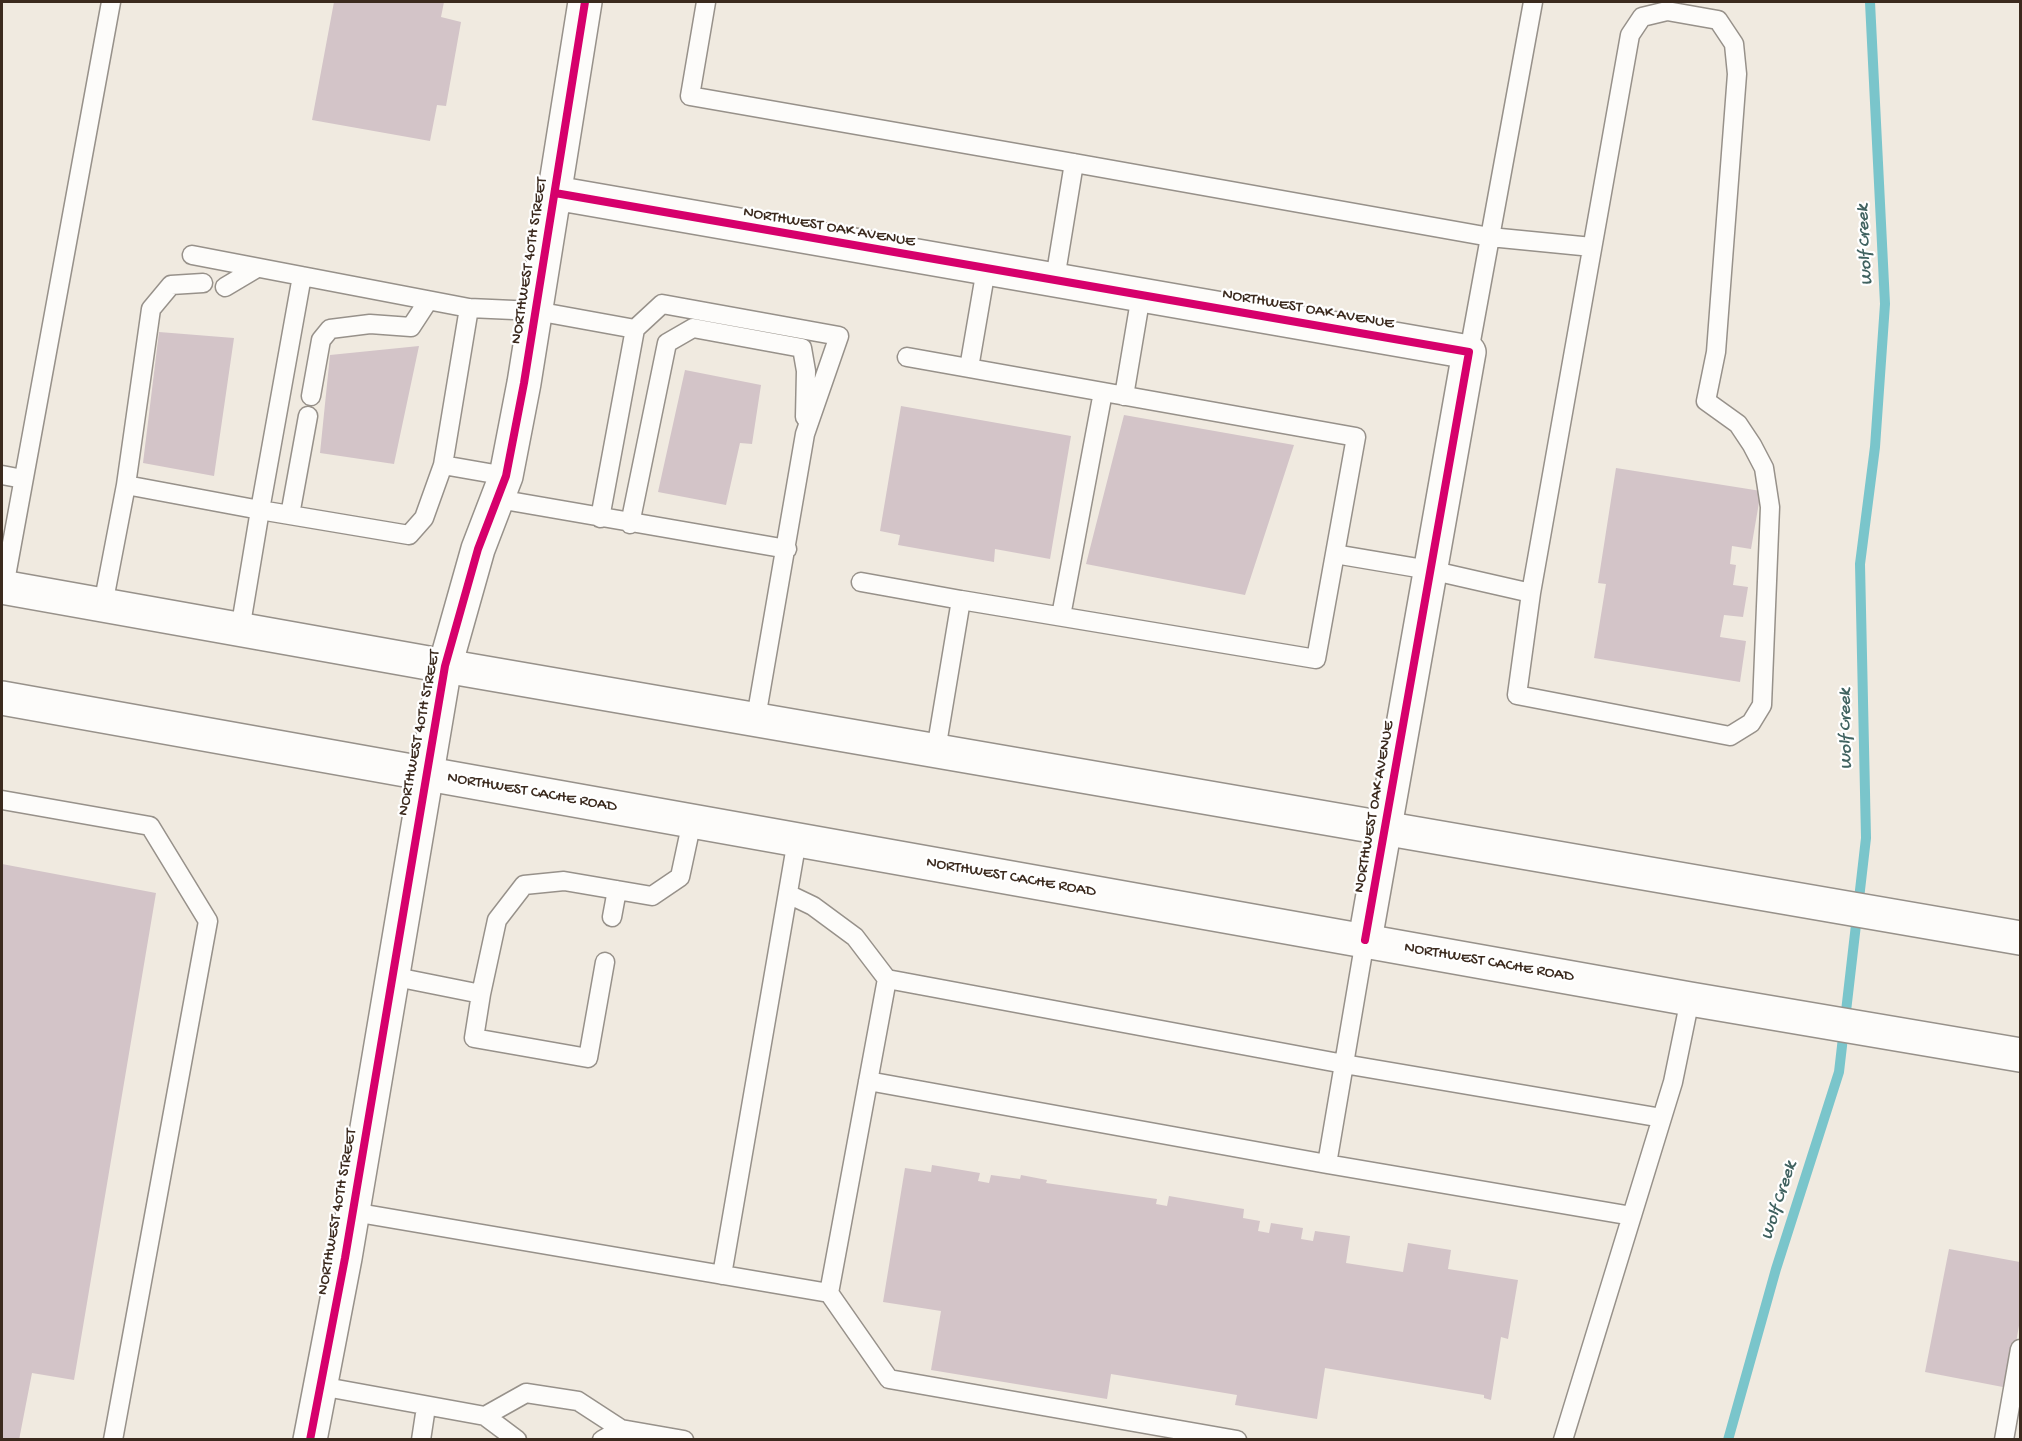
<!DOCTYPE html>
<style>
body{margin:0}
#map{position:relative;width:2022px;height:1441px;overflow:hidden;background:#f0eae0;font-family:"Gochi Hand",sans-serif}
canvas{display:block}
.frame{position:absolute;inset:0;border:3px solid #3b2a1e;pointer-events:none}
</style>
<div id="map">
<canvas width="2022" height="1441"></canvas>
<div class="frame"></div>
</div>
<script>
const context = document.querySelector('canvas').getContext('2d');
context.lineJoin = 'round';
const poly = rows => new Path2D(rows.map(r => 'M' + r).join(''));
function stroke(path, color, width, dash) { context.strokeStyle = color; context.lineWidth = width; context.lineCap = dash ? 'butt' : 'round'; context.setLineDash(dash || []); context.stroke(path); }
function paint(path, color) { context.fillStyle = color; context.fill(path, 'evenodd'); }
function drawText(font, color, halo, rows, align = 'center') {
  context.font = font + ' "Gochi Hand",sans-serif'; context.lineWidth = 4.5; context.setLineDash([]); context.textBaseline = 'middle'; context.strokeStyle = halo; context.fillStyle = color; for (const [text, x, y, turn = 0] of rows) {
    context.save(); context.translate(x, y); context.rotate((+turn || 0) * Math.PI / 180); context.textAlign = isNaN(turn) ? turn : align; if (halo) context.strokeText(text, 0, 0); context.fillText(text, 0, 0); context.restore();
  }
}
const stream = poly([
 [1728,1440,1776,1269,1839,1072,1866,838,1860,564,1875,447,1885,304,1870,2]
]);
const building = poly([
 [334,2,444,2,441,17,461,22,446,106,437,105,430,141,312,120],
 [159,332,234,338,214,476,143,463],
 [419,346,394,464,320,453,330,355],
 [685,370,761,385,752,444,740,443,726,505,658,492],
 [901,406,1071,436,1050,559,995,549,994,562,898,545,900,535,880,531],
 [1124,415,1294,445,1245,595,1086,564],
 [1616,468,1761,491,1751,549,1732,546,1730,564,1736,565,1733,585,1748,587,1743,617,1724,615,1720,637,1746,641,1740,682,1594,658,1606,584,1598,583],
 [2,864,156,893,74,1380,32,1373,19,1440,2,1440],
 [932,1165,980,1173,978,1181,989,1183,991,1175,1020,1179,1021,1175,1047,1180,1046,1183,1157,1199,1156,1204,1167,1206,1169,1196,1244,1209,1243,1218,1260,1221,1258,1231,1269,1233,1271,1223,1303,1228,1301,1239,1313,1241,1315,1231,1350,1236,1346,1263,1403,1272,1408,1243,1451,1250,1448,1269,1518,1280,1508,1339,1501,1337,1491,1400,1484,1398,1484,1395,1325,1368,1317,1419,1235,1405,1237,1395,1111,1374,1107,1399,931,1370,941,1311,883,1302,905,1168,931,1172],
 [1949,1249,2020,1262,2020,1320,2008,1388,1925,1372]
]);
const lane = poly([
 [706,2,690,96,1074,163],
 [192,255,469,308,536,311,635,329,662,304,839,336,805,434,756,718],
 [1055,279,1074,163,1490,237,1592,247],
 [225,287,257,268],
 [469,308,443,465,506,476],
 [1469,352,1533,2],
 [907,357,1356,437,1316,659,961,600,936,750],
 [969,368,986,269],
 [311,396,321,340,330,329,370,324,411,327,428,301],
 [1124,396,1141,295],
 [2,475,23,479],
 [126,485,260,510,302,276],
 [498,499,787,549],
 [290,515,308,416],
 [600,518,635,329],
 [630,524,667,343,693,328,802,348,806,371,805,417],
 [1335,554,1430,570,1531,593,1517,695,1730,736,1751,723,1762,705,1770,507,1764,468,1752,445,1738,424,1706,401,1716,352,1737,74,1734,44,1718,20,1667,11,1642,17,1630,35,1531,593],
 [861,582,961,600],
 [4,587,111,2],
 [103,605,126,485,151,309,171,285,203,283],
 [1061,616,1103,392],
 [240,630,260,510,409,535,424,518,443,465],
 [2,800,150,826,208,921,113,1440],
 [788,894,813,906,855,937,887,979],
 [612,917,617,890],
 [1365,940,1327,1164,1632,1216],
 [391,976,481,994,497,920,524,885,564,881,652,896,680,877,692,821],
 [481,994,474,1038,588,1058,605,962],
 [868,1081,1327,1164],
 [353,1212,829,1293,889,1379,1237,1440],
 [722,1275,797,840],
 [829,1293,887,979,1344,1064,1662,1118],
 [320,1386,485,1416,526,1393,578,1401,621,1429,684,1440],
 [485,1416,517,1440],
 [421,1440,426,1407],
 [602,1440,621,1429],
 [1563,1440,1673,1082,1690,999],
 [2004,1440,2020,1349]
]);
const street = poly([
 [555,193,1469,352,1365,940],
 [310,1440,345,1258,445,666,478,549,506,476,524,383,585,2]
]);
const primary = poly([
 [2,587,445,666,2020,938],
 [2,698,1690,999,2020,1055]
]);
const cycleway = poly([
 [555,193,1469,352,1365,940],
 [310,1440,345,1258,445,666,478,549,506,476,524,383,585,2]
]);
const streetNames = [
 ["NORTHWEST OAK AVENUE",829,228,10],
 ["NORTHWEST 40TH STREET",530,261,-81],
 ["NORTHWEST OAK AVENUE",1308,310,10],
 ["NORTHWEST 40TH STREET",420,733,-79],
 ["NORTHWEST CACHE ROAD",532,793,10],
 ["NORTHWEST OAK AVENUE",1375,807,-80],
 ["NORTHWEST CACHE ROAD",1011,878,10],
 ["NORTHWEST CACHE ROAD",1489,963,10],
 ["NORTHWEST 40TH STREET",338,1212,-80]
];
const waterNames = [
 ["Wolf Creek",1866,245,-93],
 ["Wolf Creek",1847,729,-91],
 ["Wolf Creek",1780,1201,-72]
];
stroke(stream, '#7ac5cb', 10);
paint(building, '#d3c4c8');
stroke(lane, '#97918a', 21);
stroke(street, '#97918a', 36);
stroke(primary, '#97918a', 36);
stroke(lane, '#fdfcfa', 18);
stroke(street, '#fdfcfa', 33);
stroke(primary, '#fdfcfa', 33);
stroke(cycleway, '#d6006c', 8);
drawText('16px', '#3b2a1e', '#fff', streetNames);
drawText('italic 18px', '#406260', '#fff', waterNames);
</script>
